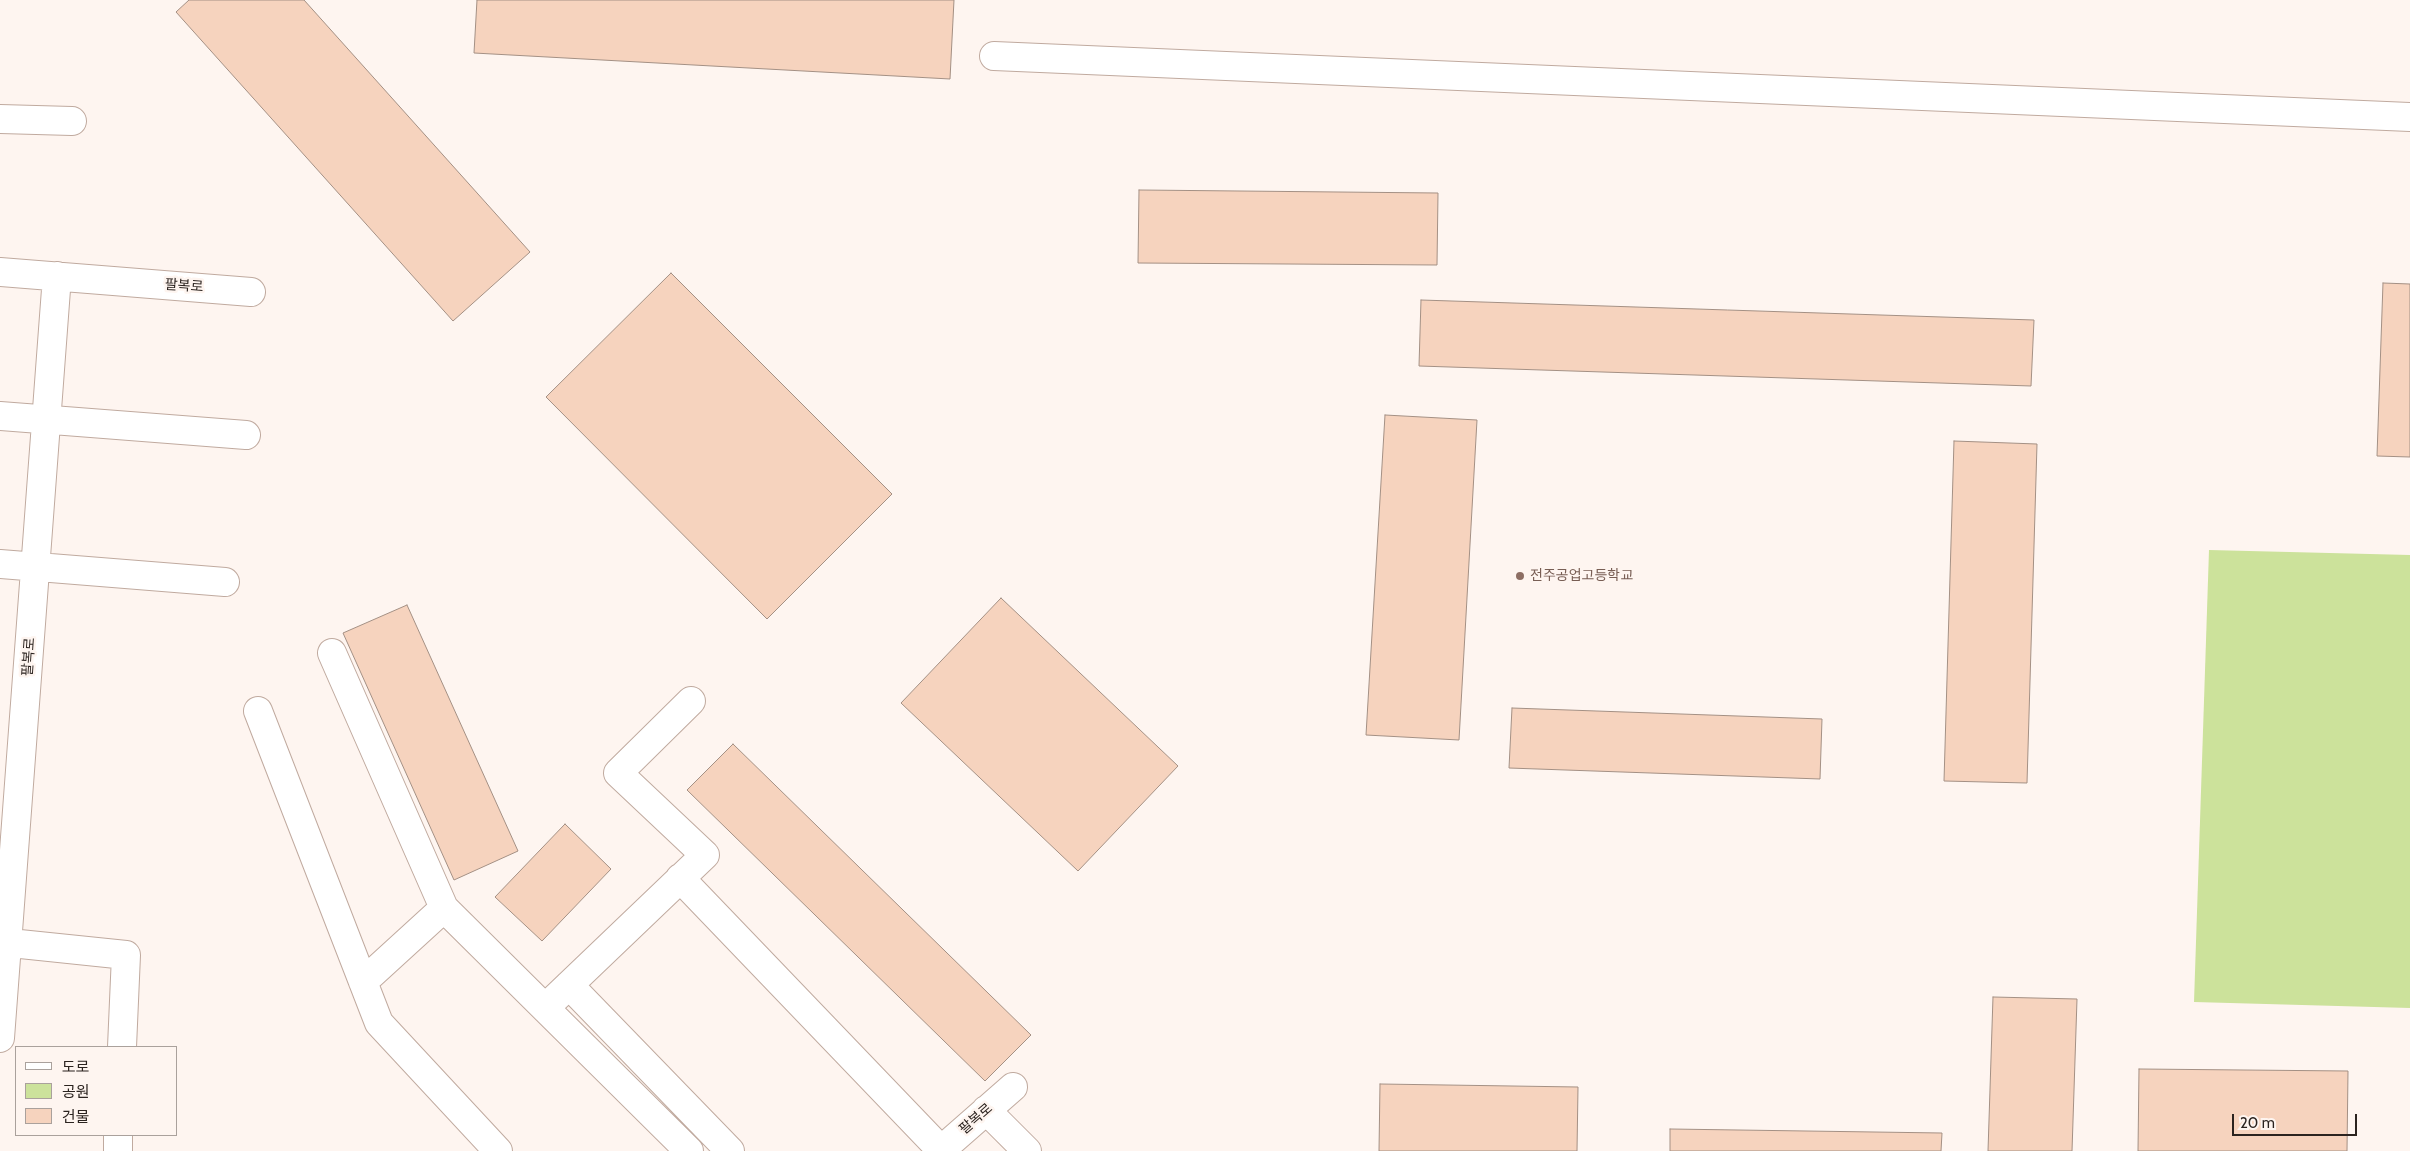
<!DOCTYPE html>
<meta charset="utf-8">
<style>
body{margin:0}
#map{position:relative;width:2410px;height:1151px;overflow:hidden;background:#fef5f0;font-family:Cabin,"Noto Sans KR",sans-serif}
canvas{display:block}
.legend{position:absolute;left:15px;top:1046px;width:162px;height:90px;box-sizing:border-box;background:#fef5f0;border:1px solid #aaa19c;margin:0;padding:6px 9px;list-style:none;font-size:15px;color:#2b231f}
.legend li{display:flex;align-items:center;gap:10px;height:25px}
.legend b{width:25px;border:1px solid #aaa19c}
.scale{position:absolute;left:2232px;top:1114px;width:125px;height:22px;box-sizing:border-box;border:2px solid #2b231f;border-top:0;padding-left:6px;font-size:15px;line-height:18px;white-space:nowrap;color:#2b231f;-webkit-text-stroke:4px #fef5f0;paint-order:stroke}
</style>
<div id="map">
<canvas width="2410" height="1151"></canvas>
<ul class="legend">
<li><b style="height:6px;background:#fff"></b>도로</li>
<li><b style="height:14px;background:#cce29b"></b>공원</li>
<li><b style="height:14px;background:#f6d3be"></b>건물</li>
</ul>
<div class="scale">20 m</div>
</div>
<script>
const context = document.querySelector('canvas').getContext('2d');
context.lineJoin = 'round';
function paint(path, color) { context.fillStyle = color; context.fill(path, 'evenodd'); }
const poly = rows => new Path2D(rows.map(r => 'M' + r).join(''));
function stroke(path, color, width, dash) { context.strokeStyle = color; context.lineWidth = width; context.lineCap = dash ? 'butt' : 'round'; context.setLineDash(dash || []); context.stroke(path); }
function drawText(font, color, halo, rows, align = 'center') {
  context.font = font + ' Cabin,"Noto Sans KR",sans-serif'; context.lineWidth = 5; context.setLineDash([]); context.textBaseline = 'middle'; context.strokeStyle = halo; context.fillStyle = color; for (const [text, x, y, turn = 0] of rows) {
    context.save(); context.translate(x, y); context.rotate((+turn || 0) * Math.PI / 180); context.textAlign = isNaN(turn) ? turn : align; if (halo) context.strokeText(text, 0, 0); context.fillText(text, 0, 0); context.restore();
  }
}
const green = poly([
 [2209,550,2410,555,2410,1008,2194,1002]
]);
const building = poly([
 [189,0,304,0,530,252,453,321,176,12,189,0],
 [477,0,954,0,950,79,474,53,477,0],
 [1139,190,1438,193,1437,265,1138,263,1139,190],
 [671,273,892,494,767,619,546,397,671,273],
 [2383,283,2410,284,2410,457,2377,456,2383,283],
 [1421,300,2034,320,2031,386,1419,366,1421,300],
 [1385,415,1477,420,1459,740,1366,735,1385,415],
 [1954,441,2037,444,2027,783,1944,781,1954,441],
 [1001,598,1178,766,1078,871,901,703,1001,598],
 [407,605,518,851,454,880,343,633,407,605],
 [1512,708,1822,719,1820,779,1509,768,1512,708],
 [733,744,1031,1035,985,1081,687,790,733,744],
 [565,824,611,869,542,941,495,897,565,824],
 [1993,997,2077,999,2072,1151,1988,1151,1993,997],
 [2139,1069,2348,1071,2347,1151,2138,1151,2139,1069],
 [1380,1084,1578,1087,1577,1151,1379,1151,1380,1084],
 [1670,1129,1942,1133,1941,1151,1670,1151,1670,1129]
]);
const minor = poly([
 [994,56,2410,117],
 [0,119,72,121],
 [0,272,251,292],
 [0,416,246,435],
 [0,564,225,582],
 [332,653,444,908,689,1151],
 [258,711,379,1023,498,1151],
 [680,878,941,1150],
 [0,942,126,955,122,1047],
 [363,982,444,908],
 [569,985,730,1151],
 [545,1008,705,855,618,773,691,701],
 [0,1038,57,276],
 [986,1110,1027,1151],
 [118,1151,118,1135],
 [940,1151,1013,1087]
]);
const markers = [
 [1520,576,5,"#8d6e63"]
];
const streetNames = [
 ["팔복로",184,286,4],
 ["팔복로",29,657,-86],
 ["팔복로",976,1119,-41]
];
const educationNames = [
 ["전주공업고등학교",1530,576]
];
paint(green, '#cce29b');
paint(building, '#f6d3be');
stroke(building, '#a49084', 1);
stroke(minor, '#c0aa9f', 30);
stroke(minor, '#fff', 28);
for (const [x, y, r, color] of markers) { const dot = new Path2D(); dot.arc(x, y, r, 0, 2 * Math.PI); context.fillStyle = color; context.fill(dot); stroke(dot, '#fef5f0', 2); }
drawText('14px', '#2b231f', '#fef5f0', streetNames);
drawText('14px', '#785e54', '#fef5f0', educationNames, 'left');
</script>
